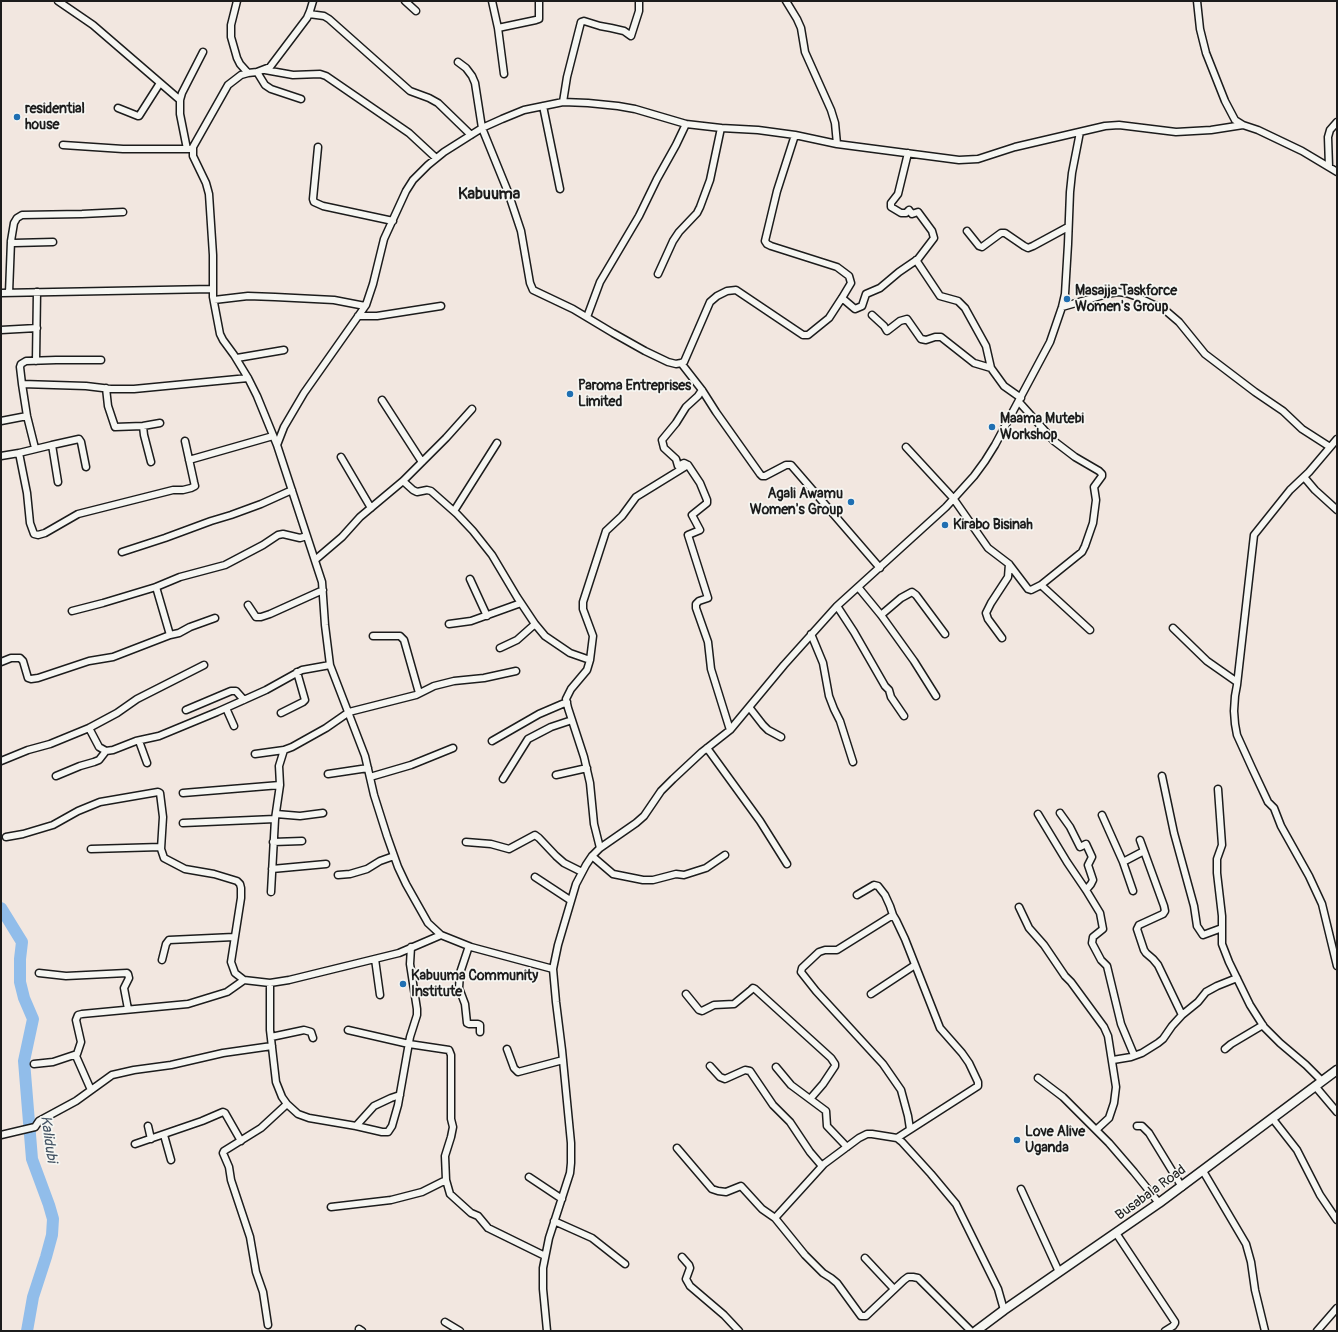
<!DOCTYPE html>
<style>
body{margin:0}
#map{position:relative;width:1338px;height:1332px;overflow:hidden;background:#f2e7e0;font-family:Pangolin,sans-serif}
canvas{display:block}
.frame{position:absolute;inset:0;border:2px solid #1c1c1c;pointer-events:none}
</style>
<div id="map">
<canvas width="1338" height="1332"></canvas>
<div class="frame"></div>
</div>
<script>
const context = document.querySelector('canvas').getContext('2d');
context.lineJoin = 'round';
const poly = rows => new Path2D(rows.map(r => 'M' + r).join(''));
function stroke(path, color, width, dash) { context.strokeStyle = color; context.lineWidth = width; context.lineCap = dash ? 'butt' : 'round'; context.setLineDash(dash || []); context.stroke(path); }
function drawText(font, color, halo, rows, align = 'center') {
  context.font = font + ' Pangolin,sans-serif'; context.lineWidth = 3.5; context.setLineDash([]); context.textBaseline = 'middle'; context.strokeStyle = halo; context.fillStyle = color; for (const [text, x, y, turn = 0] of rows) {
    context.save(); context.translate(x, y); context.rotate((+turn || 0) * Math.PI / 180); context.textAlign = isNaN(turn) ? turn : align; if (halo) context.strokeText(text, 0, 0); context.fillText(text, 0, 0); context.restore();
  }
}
const river = poly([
 [1,908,22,942,20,959,20,982,24,998,33,1019,24,1061,32,1159,49,1205,53,1219,52,1235,46,1257,33,1297,27,1331]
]);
const minor = poly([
 [58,1,93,25,180,100],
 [237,1,231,25,231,37,237,58,240,64,248,73],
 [313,1,310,11,307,18,270,67,257,72,248,73,241,75,228,85,193,147,193,156,206,183,209,194,213,255,213,297,220,334,223,340,234,355,248,378,257,396,277,445,322,582,325,625,330,665,365,756,374,795,387,836,398,867,406,884,428,923,441,935,471,947,553,969],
 [405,1,416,11],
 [492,1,498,28,504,74],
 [786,1,797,19,801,28,805,52,831,110,835,123,837,144],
 [1197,1,1200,29,1206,53,1225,101,1235,120,1243,125,1258,130,1302,151,1337,172],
 [309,14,324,16,329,19,410,91,429,98,438,103,471,135],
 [498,28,536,20,539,19,539,1],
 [458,62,466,68,472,76,475,83,482,128,508,192,521,231,530,283,533,290,573,309,613,333,645,351,668,362,676,364,681,363],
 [265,70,293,75,320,74,326,76,409,133,436,158],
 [257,72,265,85,271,89,301,99],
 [563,102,567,77,581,22,584,21,600,26,611,28,624,31,631,36,639,11,639,1],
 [543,106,560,189],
 [118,108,138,116,139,116,160,83],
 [63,145,123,149,193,149],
 [318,147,313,199,314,202,323,206,393,221],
 [187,149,180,114,180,100,182,93,203,52],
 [1329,167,1328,137,1330,130,1337,122],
 [967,231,979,246,982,247,1001,233,1005,233,1024,246,1028,248,1033,246,1068,227],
 [11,241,14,243,53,242],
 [916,260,940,296,958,301,965,308,986,346,991,368,1004,386,1021,398],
 [658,274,673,241,679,232,697,213,700,207,710,180,721,128],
 [1,293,213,289],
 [9,293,11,241,14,223,17,218,22,215,82,214,123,212],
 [842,298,855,309,862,306,866,294,880,288,899,272,918,259,934,238,932,231,918,212,912,214,909,210,906,213,901,213,891,207,891,203,898,194,908,153],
 [214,300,248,296,275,297,334,300,365,306],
 [1062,307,1107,294,1118,292,1126,293,1135,296,1165,310,1179,322,1205,354,1255,392,1283,411,1302,429,1330,447],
 [872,315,884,326,887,331,900,321,907,319,921,339,926,340,935,337,941,337,974,363,991,368],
 [358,316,377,316,441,306],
 [587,317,600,282,639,216,657,179,676,145,686,124],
 [1,330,37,328],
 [237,358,284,350],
 [36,361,37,292],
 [681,363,684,362,710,302,717,296,727,291,736,290,797,331,803,335,808,335,829,318,842,298,851,283,849,276,837,267,771,246,767,244,765,241,777,191,795,135],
 [681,363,702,390,716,412,760,474,762,476,765,476,786,465,791,465,880,568],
 [22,384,86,386,111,389,134,389,248,378],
 [106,388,108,406,115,427,143,426,160,423],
 [382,400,422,462],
 [1,421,27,416],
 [143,426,144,435,151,462],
 [1337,439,1309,472,1290,490,1254,535,1237,685,1235,696,1234,711,1235,724,1237,735,1252,768,1268,802,1274,808,1281,826,1309,876,1322,904,1337,966],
 [52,445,79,439,81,442,86,467],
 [277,445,284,427,304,393,366,305,373,284,384,239,406,191,413,180,428,165,444,152,482,128,502,119,524,110,563,102,588,103,618,106,635,109,686,124,721,128,758,130,795,135,837,144,959,160,978,159,1015,147,1105,126,1119,125,1176,132,1211,130,1243,125],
 [906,447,953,498,988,548,1009,564,1028,589,1031,590,1041,585,1082,552,1085,546,1093,523,1096,500,1094,487,1102,476,1102,474,1099,471,1075,457,1054,441,1019,402],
 [35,448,27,416,22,384,20,367,21,364,26,361,56,360,101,360],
 [1,456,19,453],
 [341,457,371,508],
 [189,460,273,436],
 [688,465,700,483,707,500,707,503,692,515,700,530,688,535,708,598,699,601,696,604,696,608,708,642,711,669,730,730],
 [1304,477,1315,490,1337,510],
 [403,481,413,490,417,492,427,490,431,491,457,514,473,531,492,555,517,597,535,624,545,636,570,653,590,660],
 [58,482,52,445,19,453,27,493,30,523,34,534,38,535,45,533,78,514,173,490,183,490,191,488,195,486,194,482,185,441],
 [454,511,497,443],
 [122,552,165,538,211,521,231,515,261,504,292,490],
 [315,560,342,537,360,517,403,481,446,438,472,409],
 [470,579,487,616],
 [1041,585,1090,630],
 [858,587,881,615,914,661,936,696],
 [248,605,256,617,261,617,270,614,323,590],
 [837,606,854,632,885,686,889,690,891,697,904,716],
 [72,611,103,603,156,587,180,577,225,565,263,545,278,535,283,534,300,538,307,536],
 [881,615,901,598,912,592,916,595,945,634],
 [449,624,471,621,521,603],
 [1173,628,1207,661,1237,682],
 [811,634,823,663,829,696,834,709,840,721,853,762],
 [170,635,179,633,190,627,215,618],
 [373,636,400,636,404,640,419,693],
 [1002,638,988,619,986,613,991,603,1008,577,1009,564],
 [500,648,517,640,535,624],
 [1,662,11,658,20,658,23,661,28,678,31,679,38,678,89,661,113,657,170,635,156,587],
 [749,707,763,725,768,730,781,737],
 [226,708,234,726],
 [186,710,231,691,236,691,244,700],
 [281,713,303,702,305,700,297,672],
 [89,728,99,747,106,751,113,750,136,741,159,736,217,712,266,690,302,670,330,665],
 [139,741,147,763],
 [492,741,539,714,567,702],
 [707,748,760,821,787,864],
 [255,754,284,750],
 [1,761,28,750,50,744,89,728,117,713,137,699,204,665],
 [328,774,368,768],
 [556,775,587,768],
 [56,776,80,766,94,762,99,760,106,751],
 [1162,776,1174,833,1194,906,1197,926,1203,935,1222,928],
 [370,777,411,765,453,748],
 [503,779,528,739,551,727,572,720],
 [1218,789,1222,845,1217,859,1217,873,1222,916,1222,944,1229,962,1250,1005,1264,1027,1280,1043,1306,1065,1322,1081],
 [183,793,280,785],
 [1060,813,1070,827,1080,847,1086,844,1092,857,1088,865,1093,880,1091,884,1086,890],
 [276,814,300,816,323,813],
 [1038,814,1067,862,1086,890,1100,913,1103,929,1093,937,1092,943,1101,960,1107,966,1121,1024,1134,1055],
 [1102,815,1123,862,1133,891],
 [183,823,275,819],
 [6,837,23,834,53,825,78,811,100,802,158,792,160,793,163,817,161,849,164,858,185,869,214,874,237,881,240,884,241,888,241,898,231,962,235,973,244,980],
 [1140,840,1164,906,1165,911,1163,914,1139,925,1137,929,1144,950,1146,953,1153,959,1158,965,1182,1015],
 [273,842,302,841],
 [466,842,491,844,509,849,535,835,539,838,556,856,564,863,582,872],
 [600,848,594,824,590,783,584,757,568,708,566,699,571,689,587,670,590,660,593,636,583,609,583,602,606,531,622,516,636,497,688,465,684,463,678,466,676,459,664,448,662,440,676,423,686,407,698,396,702,390],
 [91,849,161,847],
 [592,856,613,874,643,880,653,880,676,874,684,875,706,868,725,855],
 [1123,862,1144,851],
 [272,869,326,864],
 [338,875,350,874,367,869,380,861,394,856],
 [535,877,570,900],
 [271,892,275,819,280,785,279,766,284,750,292,747,326,728,349,712,416,695,434,686,454,681,484,678,516,671],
 [857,895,874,885,878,886,885,895,890,906,893,915,896,920,905,939,940,1028,962,1053,969,1063,978,1082,978,1086,897,1138],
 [1019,907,1029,928,1044,945,1065,976,1071,982,1104,1027,1108,1036,1116,1087,1114,1103,1109,1118,1096,1130],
 [893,915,837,950,825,950,819,952,802,968,801,972,816,991,883,1064,901,1090,908,1116,910,1129],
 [469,946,460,973,459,988,465,1004,467,1023,469,1024,478,1024,480,1025,480,1032],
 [375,959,380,995],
 [162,960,166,944,169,940,234,937],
 [39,973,66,976,127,973,128,974,129,978,124,988,128,1009],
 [270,983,270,1030,276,1082,282,1097,287,1104,298,1114,309,1118,356,1126,382,1132,388,1132,392,1126,398,1105,410,1037,417,1015,417,1009,410,964,411,947],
 [686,994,699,1010,702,1011,714,1005,734,1004,751,990,753,988,755,989,831,1058,835,1064,835,1066,823,1084,810,1099],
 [871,994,915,965],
 [348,1030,409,1044,449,1050,451,1055,451,1119,453,1127,451,1137,445,1156,446,1180,450,1194,471,1213,478,1216,488,1228,545,1256],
 [271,1037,304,1030,311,1032,313,1038],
 [507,1049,514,1068,518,1072,563,1060],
 [1225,1049,1231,1044,1263,1025],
 [76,1056,91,1090],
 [1113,1060,1131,1057,1142,1053,1158,1043,1163,1039,1172,1026,1182,1015,1198,1002,1206,992,1217,986,1237,978],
 [34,1064,53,1062,77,1054,81,1042,76,1020,78,1015,82,1014,188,1004,227,992,244,980,270,983,289,980,399,953,441,935],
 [710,1066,720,1077,725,1079,745,1070,750,1071,773,1105,790,1122,810,1152,822,1166],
 [776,1067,791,1085,826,1111,827,1126,847,1147],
 [1038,1078,1063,1097,1109,1143,1134,1172,1159,1203],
 [1315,1086,1337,1112],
 [1272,1118,1297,1150,1320,1195,1337,1220],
 [148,1126,151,1139],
 [356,1126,374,1106,391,1098,400,1095],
 [1137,1126,1142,1126,1149,1133,1182,1187],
 [1,1135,35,1127,39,1121,76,1101,112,1075,134,1070,171,1065,223,1053,272,1046],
 [164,1135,171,1160],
 [135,1144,202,1121,223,1112,225,1113,241,1141],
 [677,1148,712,1189,718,1191,726,1192,741,1186,762,1209,775,1218,805,1255,823,1273,831,1278,837,1283,861,1316,866,1316,904,1280,908,1277,913,1277,918,1278,971,1331],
 [1203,1171,1246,1244,1251,1262,1255,1290,1265,1331],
 [529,1177,562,1199],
 [1021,1189,1059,1272],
 [331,1207,391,1200,422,1192,446,1180],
 [775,1218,824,1164,859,1138,867,1134,872,1134,897,1138,902,1142,931,1174,956,1204,998,1289,1004,1310],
 [554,1221,592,1238,625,1264],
 [1116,1233,1175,1322,1175,1323,1173,1326,1165,1331],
 [682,1257,689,1265,690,1268,686,1279,690,1286,724,1315,739,1331],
 [865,1258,894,1289],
 [445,1322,460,1331],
 [268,1325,263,1292,256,1272,250,1237,231,1180,229,1167,223,1153,224,1151,261,1128,287,1104],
 [359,1329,362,1331],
 [547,1331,543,1289,543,1268,549,1238,570,1173,571,1163,571,1143,562,1050,556,1002,553,969,558,945,576,884,586,865,592,856,600,848,636,823,644,816,661,791,673,779,702,752,730,730,784,665,837,606,946,507,974,476,985,461,995,445,1050,342,1062,307,1065,294,1068,244,1070,192,1072,173,1080,132],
 [1317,1331,1337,1308]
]);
const tertiary = poly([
 [976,1331,1004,1310,1159,1203,1337,1070]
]);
const markers = [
 [17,117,4,"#1f6fb2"],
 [1067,299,4,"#1f6fb2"],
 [570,394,4,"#1f6fb2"],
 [992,427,4,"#1f6fb2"],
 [851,502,4,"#1f6fb2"],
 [945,525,4,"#1f6fb2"],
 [403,984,4,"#1f6fb2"],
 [1017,1140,4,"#1f6fb2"]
];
const poiNames = [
 ["residential",25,109],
 ["house",25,125],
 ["Masajja Taskforce",1075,291],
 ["Women's Group",1075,307],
 ["Paroma Entreprises",578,386],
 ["Limited",578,402],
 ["Maama Mutebi",1000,419],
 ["Workshop",1000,435],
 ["Agali Awamu",843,494,"right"],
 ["Women's Group",843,510,"right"],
 ["Kirabo Bisinah",953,525],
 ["Kabuuma Community",411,976],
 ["Institute",411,992],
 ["Love Alive",1025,1132],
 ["Uganda",1025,1148]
];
const streetNames = [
 ["Busabala Road",1151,1193,-36]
];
const waterNames = [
 ["Kalidubi",48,1139,82]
];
const quarterNames = [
 ["Kabuuma",489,195]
];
stroke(river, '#91bdea', 12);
stroke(minor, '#1c1c1c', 9);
stroke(tertiary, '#1c1c1c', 11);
stroke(minor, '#f6f6f2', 6);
stroke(tertiary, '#f6f6f2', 8);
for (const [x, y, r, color] of markers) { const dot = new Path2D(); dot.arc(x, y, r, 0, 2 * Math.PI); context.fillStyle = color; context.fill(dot); stroke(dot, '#f6f6f2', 1.5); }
drawText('bold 14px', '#1c1c1c', '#f6f6f2', poiNames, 'left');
drawText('14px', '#1c1c1c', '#f6f6f2', streetNames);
drawText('italic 15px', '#455464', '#f6f6f2', waterNames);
drawText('bold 16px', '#1c1c1c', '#f6f6f2', quarterNames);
</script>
